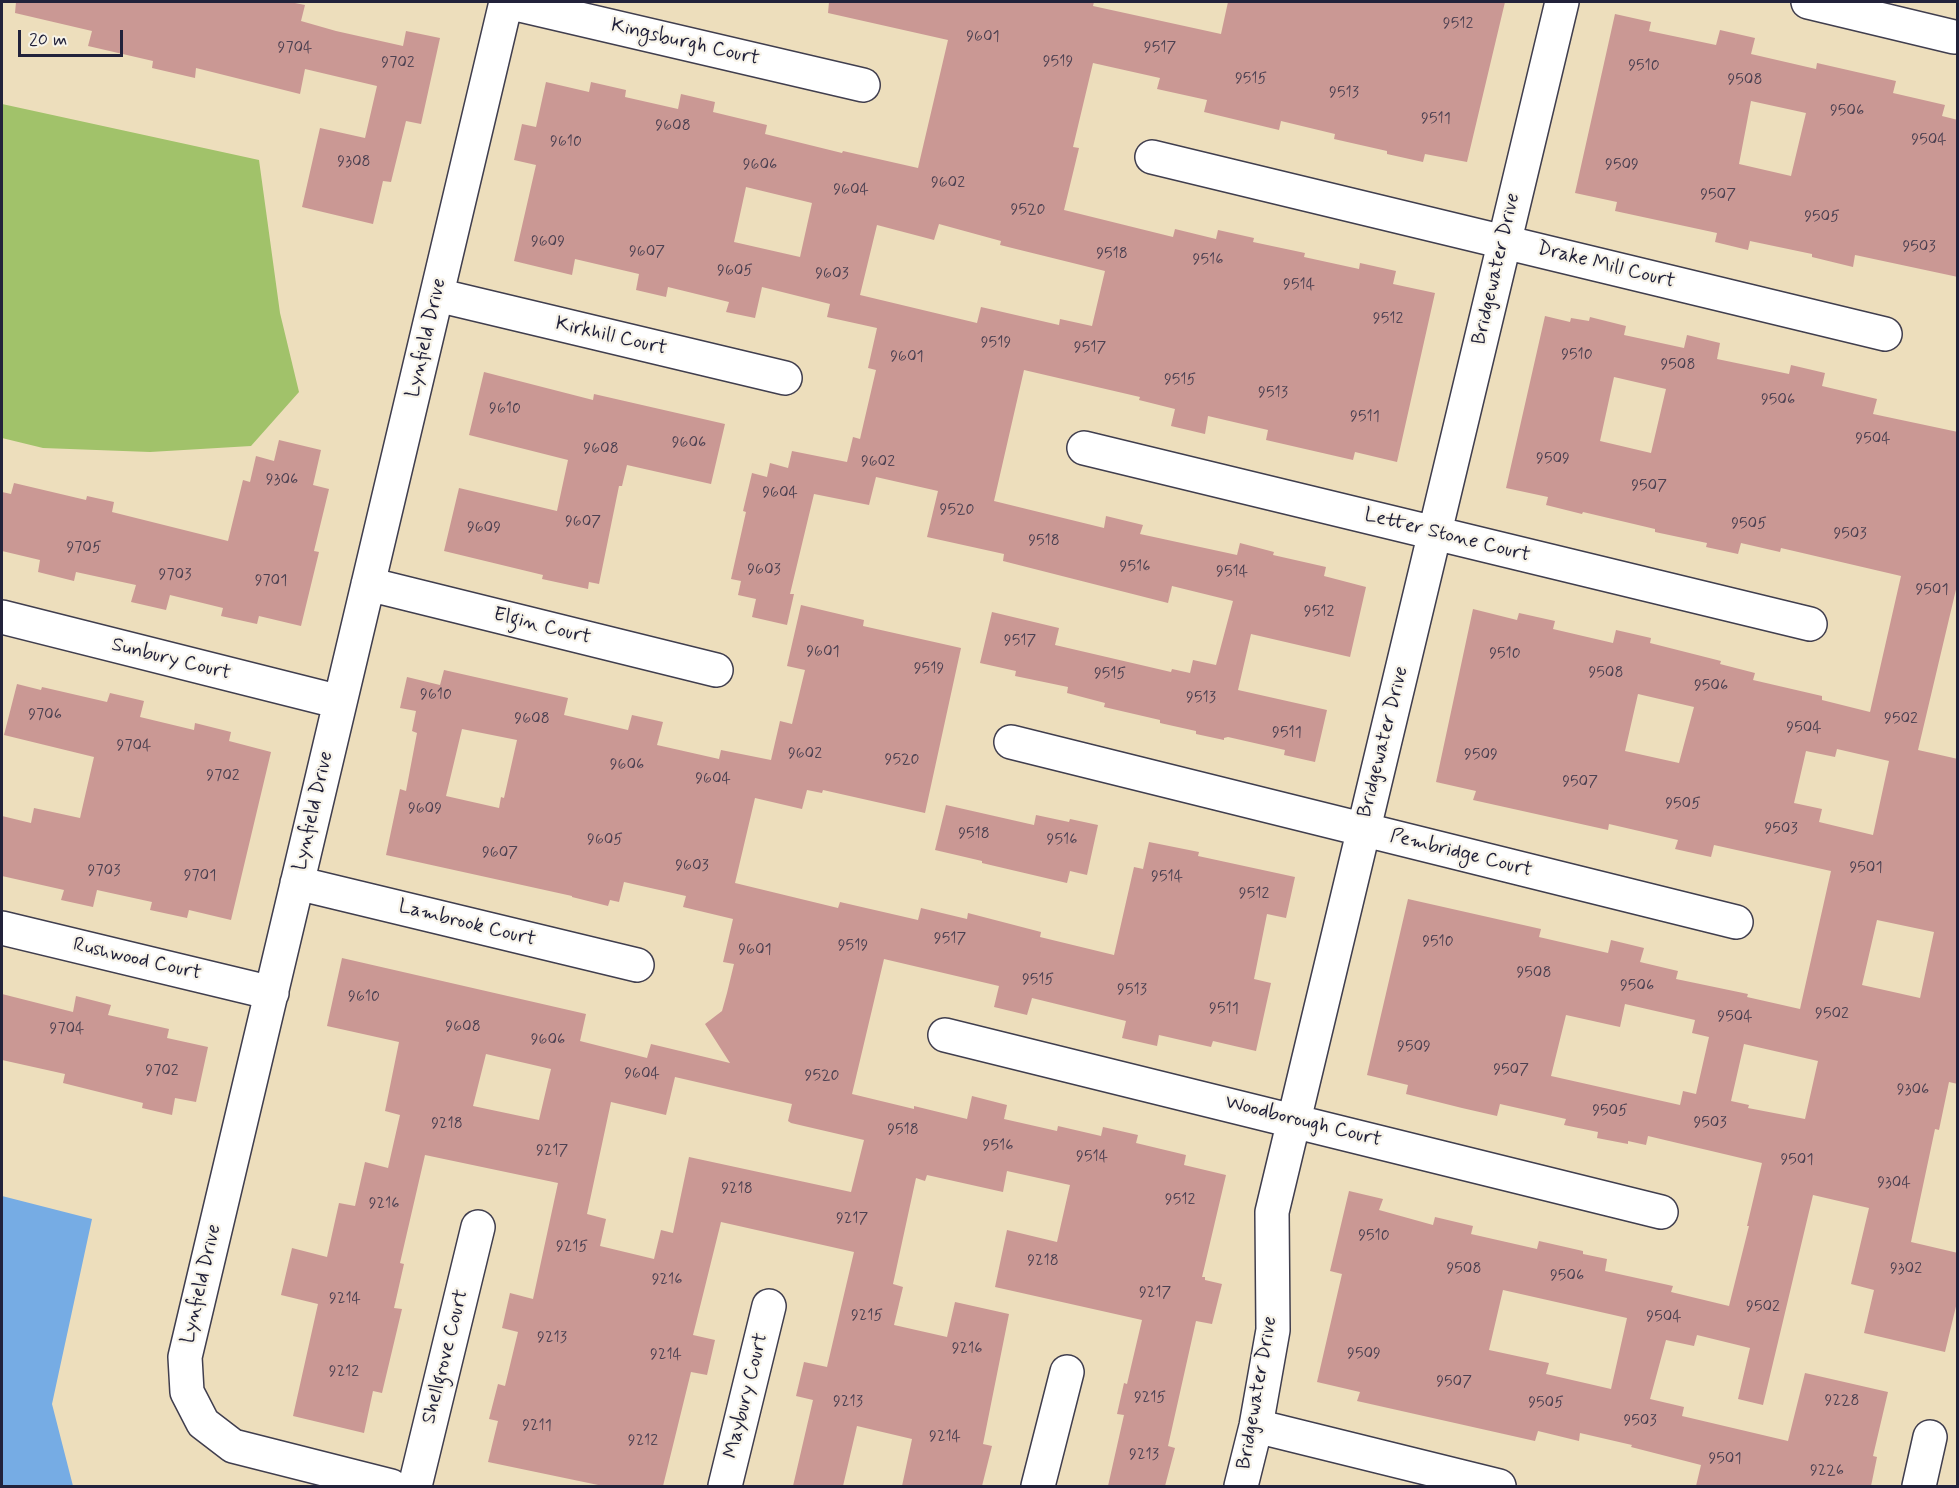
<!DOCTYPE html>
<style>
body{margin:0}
#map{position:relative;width:1959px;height:1488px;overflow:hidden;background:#eddebc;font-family:Mynerve,sans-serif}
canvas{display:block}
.frame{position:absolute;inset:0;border:3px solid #22223b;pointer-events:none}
.scale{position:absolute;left:18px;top:30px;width:105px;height:27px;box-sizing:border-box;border:3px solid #22223b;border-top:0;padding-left:8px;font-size:18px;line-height:21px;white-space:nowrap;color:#22223b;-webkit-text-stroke:4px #f7f3e8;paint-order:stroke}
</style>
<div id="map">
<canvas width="1959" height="1488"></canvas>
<div class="frame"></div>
<div class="scale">20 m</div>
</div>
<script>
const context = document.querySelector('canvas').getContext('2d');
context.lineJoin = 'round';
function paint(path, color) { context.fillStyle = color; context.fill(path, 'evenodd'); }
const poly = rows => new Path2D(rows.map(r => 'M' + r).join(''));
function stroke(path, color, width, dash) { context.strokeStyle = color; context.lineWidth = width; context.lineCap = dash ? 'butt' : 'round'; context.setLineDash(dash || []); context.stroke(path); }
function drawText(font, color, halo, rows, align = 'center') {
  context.font = font + ' Mynerve,sans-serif'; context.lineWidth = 4.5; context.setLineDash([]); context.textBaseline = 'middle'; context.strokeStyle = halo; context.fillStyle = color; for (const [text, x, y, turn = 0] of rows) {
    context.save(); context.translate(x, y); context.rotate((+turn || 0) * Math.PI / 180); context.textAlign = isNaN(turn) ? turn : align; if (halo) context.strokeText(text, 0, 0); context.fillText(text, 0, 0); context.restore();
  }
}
const green = poly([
 [2,104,259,160,280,313,299,392,251,446,150,452,43,448,2,438]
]);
const water = poly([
 [2,1196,92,1219,52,1404,73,1486,2,1486]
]);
const building = poly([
 [16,2,290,2,305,5,301,21,336,31,403,46,406,31,440,38,421,124,406,121,391,182,383,181,373,224,302,207,320,128,365,138,377,86,305,69,300,94,196,68,195,78,152,68,153,61,88,46,92,31,15,13],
 [829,2,1094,2,1093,6,1221,34,1228,2,1505,2,1467,162,1425,154,1423,162,1387,154,1387,151,1334,139,1335,134,1281,121,1279,130,1204,112,1207,100,1157,89,1160,78,1093,63,1073,147,1079,148,1064,210,1173,237,1175,229,1216,239,1218,230,1254,238,1253,242,1305,253,1304,257,1359,269,1360,263,1396,271,1393,284,1435,293,1397,462,1355,452,1353,460,1266,440,1268,430,1208,416,1205,434,1171,426,1175,409,1139,400,1140,397,1024,370,994,501,1104,528,1106,516,1143,525,1140,534,1237,555,1240,543,1274,552,1273,555,1326,567,1324,576,1366,587,1350,657,1251,634,1238,690,1327,710,1315,762,1284,755,1285,750,1228,737,1224,738,1224,740,1196,734,1196,731,1160,723,1160,720,1104,707,1105,703,1067,693,1068,687,1015,676,1016,671,980,663,992,612,1059,628,1055,645,1171,672,1172,669,1190,673,1193,660,1216,665,1233,601,1172,586,1168,603,1003,561,1004,554,927,537,938,491,876,477,869,505,814,494,790,594,794,594,787,625,752,617,756,599,738,595,741,581,731,579,746,512,743,511,752,473,767,477,770,463,788,468,792,451,847,462,853,437,860,439,876,370,868,368,877,328,827,317,830,304,762,287,755,318,726,312,729,302,668,287,666,297,636,290,639,274,575,259,572,275,514,261,536,165,514,160,522,124,536,127,546,82,589,92,591,82,626,90,625,97,678,109,681,94,715,102,713,112,767,125,765,134,842,153,843,151,918,168,948,40,828,13],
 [746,187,812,203,800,257,734,242],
 [939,224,1001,241,1000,245,1105,271,1092,326,1060,319,1059,325,981,307,977,323,860,295,877,225,934,240],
 [1615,14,1651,22,1649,31,1716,45,1720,30,1755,38,1751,54,1816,69,1817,63,1896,81,1893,93,1945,105,1942,116,1958,120,1958,277,1855,255,1853,267,1812,257,1812,254,1750,241,1748,250,1715,242,1717,233,1615,211,1617,202,1575,193],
 [1751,101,1806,113,1791,176,1739,164],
 [1545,316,1570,322,1571,318,1589,321,1590,317,1626,326,1624,335,1684,348,1687,335,1720,343,1717,359,1789,374,1791,365,1825,373,1822,386,1877,399,1873,414,1958,432,1958,581,1918,750,1958,759,1958,1084,1949,1082,1939,1130,1935,1129,1911,1242,1958,1253,1958,1298,1945,1352,1864,1333,1874,1290,1851,1284,1869,1208,1813,1195,1763,1405,1738,1399,1750,1348,1697,1335,1694,1346,1666,1340,1650,1399,1684,1407,1682,1416,1788,1441,1805,1373,1888,1392,1873,1456,1877,1457,1871,1486,1696,1486,1701,1465,1631,1447,1632,1445,1580,1433,1579,1441,1538,1431,1535,1441,1357,1401,1360,1392,1317,1382,1342,1274,1330,1271,1349,1191,1383,1199,1379,1210,1433,1225,1435,1217,1473,1226,1471,1234,1537,1249,1539,1241,1583,1251,1583,1254,1607,1259,1605,1271,1673,1286,1671,1292,1729,1306,1749,1226,1747,1226,1762,1163,1648,1136,1646,1145,1628,1141,1628,1144,1597,1138,1598,1132,1564,1125,1566,1119,1500,1104,1497,1116,1462,1108,1406,1094,1408,1085,1367,1075,1408,899,1541,929,1539,937,1608,953,1611,940,1644,948,1640,962,1678,971,1676,979,1748,994,1747,997,1800,1009,1831,871,1714,845,1711,857,1675,849,1678,840,1609,824,1608,830,1473,800,1476,791,1436,782,1473,609,1517,620,1519,613,1555,621,1553,629,1613,643,1616,630,1651,638,1650,643,1721,661,1720,664,1755,673,1753,680,1822,696,1822,700,1870,712,1901,576,1781,548,1780,552,1741,543,1738,554,1706,547,1707,543,1655,532,1655,529,1583,512,1582,514,1546,505,1548,497,1506,488],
 [1614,377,1666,389,1651,453,1600,441],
 [1638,694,1694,707,1679,763,1625,751],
 [1837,749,1889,761,1873,835,1819,822,1822,809,1794,803,1806,751,1835,757],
 [1877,920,1934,932,1920,998,1862,985],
 [1625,1004,1695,1020,1692,1033,1709,1037,1696,1094,1683,1091,1680,1105,1551,1076,1566,1015,1620,1027],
 [1744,1044,1818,1061,1805,1119,1748,1108,1749,1105,1731,1101],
 [1503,1290,1627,1318,1611,1389,1546,1374,1549,1363,1489,1350],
 [484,372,593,400,594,394,725,424,711,484,627,465,622,486,619,486,599,584,589,582,588,589,542,579,543,575,444,551,459,488,557,511,568,460,469,435],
 [279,440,321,450,313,485,329,489,314,551,319,552,301,626,259,616,257,624,221,616,223,608,170,595,166,610,131,602,136,585,76,572,74,581,38,572,40,560,2,551,2,492,11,494,14,483,86,500,87,496,114,502,112,512,228,541,243,480,250,482,256,456,274,461],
 [801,605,864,620,863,626,961,648,925,813,823,790,822,793,807,790,802,809,755,798,735,883,838,908,840,902,918,920,921,908,967,919,968,913,1041,932,1040,937,1114,955,1134,867,1143,869,1149,842,1199,852,1198,856,1295,877,1286,918,1267,914,1254,979,1271,983,1256,1051,1213,1041,1211,1047,1159,1035,1157,1046,1122,1038,1126,1021,1032,998,1027,1015,994,1007,999,986,884,959,852,1094,914,1109,914,1106,967,1119,972,1096,1007,1105,1004,1119,1057,1131,1058,1126,1101,1136,1103,1127,1138,1135,1136,1143,1186,1155,1184,1165,1226,1175,1202,1277,1205,1277,1205,1280,1222,1284,1212,1324,1196,1321,1168,1446,1175,1448,1165,1486,1108,1486,1124,1415,1117,1414,1124,1383,1127,1384,1142,1320,995,1287,1007,1230,1057,1242,1070,1185,1007,1171,1003,1192,927,1175,925,1181,916,1178,893,1284,903,1287,894,1325,947,1337,955,1302,1009,1314,983,1444,992,1446,982,1486,902,1486,912,1439,857,1426,843,1486,793,1486,813,1400,796,1396,804,1362,827,1367,854,1252,721,1222,693,1335,715,1340,707,1375,691,1372,663,1486,603,1486,488,1462,498,1421,489,1419,498,1384,505,1386,518,1332,502,1328,510,1293,533,1299,558,1183,425,1155,400,1263,404,1264,394,1308,402,1309,382,1393,373,1391,364,1433,293,1416,318,1304,281,1295,292,1248,327,1257,339,1203,355,1206,365,1162,388,1168,400,1115,385,1111,399,1042,327,1026,342,958,586,1014,580,1041,647,1058,651,1044,730,1063,705,1024,722,1011,727,993,734,964,723,962,733,919,683,907,686,896,624,882,619,902,610,900,608,906,572,897,572,896,386,855,400,789,406,791,417,733,412,731,416,711,400,708,407,677,440,685,444,670,568,698,564,715,628,730,632,715,663,722,657,745,719,759,721,750,771,760,780,721,792,724,805,670,787,666],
 [462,729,517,740,504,798,501,797,499,808,446,796],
 [486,1054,551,1069,539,1120,473,1106],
 [675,1077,792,1104,788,1121,791,1123,864,1140,851,1192,689,1157,673,1233,661,1230,654,1259,600,1246,606,1219,587,1214,611,1102,666,1115],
 [17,684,41,690,42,687,107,702,110,693,144,701,140,717,194,730,195,723,231,732,229,741,271,752,231,920,189,910,187,918,150,910,152,902,97,890,93,907,61,900,64,890,2,876,2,816,31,823,34,808,80,818,94,757,4,735],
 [946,805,1034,825,1036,815,1069,822,1070,819,1098,825,1087,875,1070,871,1067,883,982,863,982,861,935,850],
 [2,994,73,1012,76,996,111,1005,108,1015,169,1029,167,1038,208,1047,196,1102,175,1098,172,1115,142,1108,143,1103,63,1083,65,1074,2,1060]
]);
const minor = poly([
 [507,2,863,85],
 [1808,2,1954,37],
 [1152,157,1885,334],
 [437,295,785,378],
 [1084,448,1810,624],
 [368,584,716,670],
 [2,617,340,702],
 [1011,742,1736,922],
 [297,883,637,965],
 [2,928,272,993],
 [945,1035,1661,1212],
 [1256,1426,1499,1486],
 [391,1486,233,1446,203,1423,187,1392,185,1357,506,2],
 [415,1486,478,1227],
 [725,1486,769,1306],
 [1038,1486,1067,1372],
 [1241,1486,1256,1426,1273,1330,1272,1212,1562,2],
 [1919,1486,1930,1437]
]);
const numberNames = [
 ["9512",1458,25],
 ["9601",983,38],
 ["9704",295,49],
 ["9517",1160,49],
 ["9519",1058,63],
 ["9702",398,64],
 ["9510",1644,67],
 ["9515",1251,80],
 ["9508",1745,81],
 ["9513",1344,94],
 ["9506",1847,112],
 ["9511",1436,120],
 ["9608",673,127],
 ["9504",1929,141],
 ["9610",566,143],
 ["9308",354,163],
 ["9606",760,166],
 ["9509",1622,166],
 ["9602",948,184],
 ["9604",851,191],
 ["9507",1718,196],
 ["9520",1028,211],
 ["9505",1822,218],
 ["9609",548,243],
 ["9503",1919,248],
 ["9607",647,253],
 ["9518",1112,255],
 ["9516",1208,261],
 ["9605",735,272],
 ["9603",832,275],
 ["9514",1299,286],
 ["9512",1388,320],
 ["9519",996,344],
 ["9517",1090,349],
 ["9510",1577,356],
 ["9601",907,358],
 ["9508",1678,366],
 ["9515",1180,381],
 ["9513",1273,394],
 ["9506",1778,401],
 ["9610",505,410],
 ["9511",1365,418],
 ["9504",1873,440],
 ["9606",689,444],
 ["9608",601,450],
 ["9509",1553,460],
 ["9602",878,463],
 ["9306",282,481],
 ["9507",1649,487],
 ["9604",780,494],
 ["9520",957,511],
 ["9607",583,523],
 ["9505",1749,525],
 ["9609",484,529],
 ["9503",1850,535],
 ["9518",1044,542],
 ["9705",84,549],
 ["9516",1135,568],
 ["9603",764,571],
 ["9514",1232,573],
 ["9703",175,576],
 ["9701",271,582],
 ["9501",1932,591],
 ["9512",1319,613],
 ["9517",1020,642],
 ["9601",823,653],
 ["9510",1505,655],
 ["9519",929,670],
 ["9508",1606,674],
 ["9515",1110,675],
 ["9506",1711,687],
 ["9610",436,696],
 ["9513",1201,699],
 ["9706",45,716],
 ["9608",532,720],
 ["9502",1901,720],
 ["9504",1804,729],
 ["9511",1287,734],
 ["9704",134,747],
 ["9602",805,755],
 ["9509",1481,756],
 ["9520",902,761],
 ["9606",627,766],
 ["9702",223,777],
 ["9604",713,780],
 ["9507",1580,783],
 ["9505",1683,805],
 ["9609",425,810],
 ["9503",1781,830],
 ["9518",974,835],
 ["9605",605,841],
 ["9516",1062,841],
 ["9607",500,854],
 ["9603",692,867],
 ["9501",1866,869],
 ["9703",104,872],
 ["9701",200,877],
 ["9514",1167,878],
 ["9512",1254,895],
 ["9517",950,940],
 ["9510",1438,943],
 ["9519",853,947],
 ["9601",755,951],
 ["9508",1534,974],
 ["9515",1038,981],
 ["9506",1637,987],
 ["9513",1132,991],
 ["9610",364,998],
 ["9511",1224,1010],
 ["9502",1832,1015],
 ["9504",1735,1018],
 ["9608",463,1028],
 ["9704",67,1030],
 ["9606",548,1041],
 ["9509",1414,1048],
 ["9507",1511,1071],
 ["9702",162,1072],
 ["9604",642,1075],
 ["9520",822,1077],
 ["9306",1913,1091],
 ["9505",1610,1112],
 ["9503",1710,1124],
 ["9218",447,1125],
 ["9518",903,1131],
 ["9516",998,1147],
 ["9217",552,1152],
 ["9514",1092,1158],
 ["9501",1797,1161],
 ["9304",1894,1184],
 ["9218",737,1190],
 ["9512",1180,1201],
 ["9216",384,1205],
 ["9217",852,1220],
 ["9510",1374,1237],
 ["9215",572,1248],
 ["9218",1043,1262],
 ["9508",1464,1270],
 ["9302",1906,1270],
 ["9506",1567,1277],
 ["9216",667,1281],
 ["9217",1155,1294],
 ["9214",345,1300],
 ["9502",1763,1308],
 ["9215",867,1317],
 ["9504",1664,1318],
 ["9213",552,1339],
 ["9216",967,1350],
 ["9509",1364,1355],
 ["9214",666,1356],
 ["9212",344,1373],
 ["9507",1454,1383],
 ["9215",1150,1399],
 ["9228",1842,1402],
 ["9213",848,1403],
 ["9505",1546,1404],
 ["9503",1640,1422],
 ["9211",537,1427],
 ["9214",945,1438],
 ["9212",643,1442],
 ["9213",1144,1456],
 ["9501",1725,1460],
 ["9226",1827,1472]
];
const streetNames = [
 ["Kingsburgh Court",685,43,13],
 ["Drake Mill Court",1606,266,14],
 ["Bridgewater Drive",1497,269,-77],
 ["Kirkhill Court",611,337,13],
 ["Lynfield Drive",427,338,-77],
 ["Letter Stone Court",1447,536,14],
 ["Elgin Court",542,627,14],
 ["Sunbury Court",171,660,14],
 ["Bridgewater Drive",1384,742,-76],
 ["Lynfield Drive",314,811,-77],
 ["Pembridge Court",1461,854,14],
 ["Lambrook Court",467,924,14],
 ["Rushwood Court",137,960,13],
 ["Woodborough Court",1303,1122,14],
 ["Lynfield Drive",202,1284,-77],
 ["Shellgrove Court",446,1357,-76],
 ["Bridgewater Drive",1258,1393,-80],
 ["Maybury Court",747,1396,-76]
];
paint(green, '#a1c26a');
paint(water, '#76ace4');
paint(building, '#ca9894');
stroke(minor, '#403e4e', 36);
stroke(minor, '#fff', 33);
drawText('16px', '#4c4051', null, numberNames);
drawText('20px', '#22223b', '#f7f3e8', streetNames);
</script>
